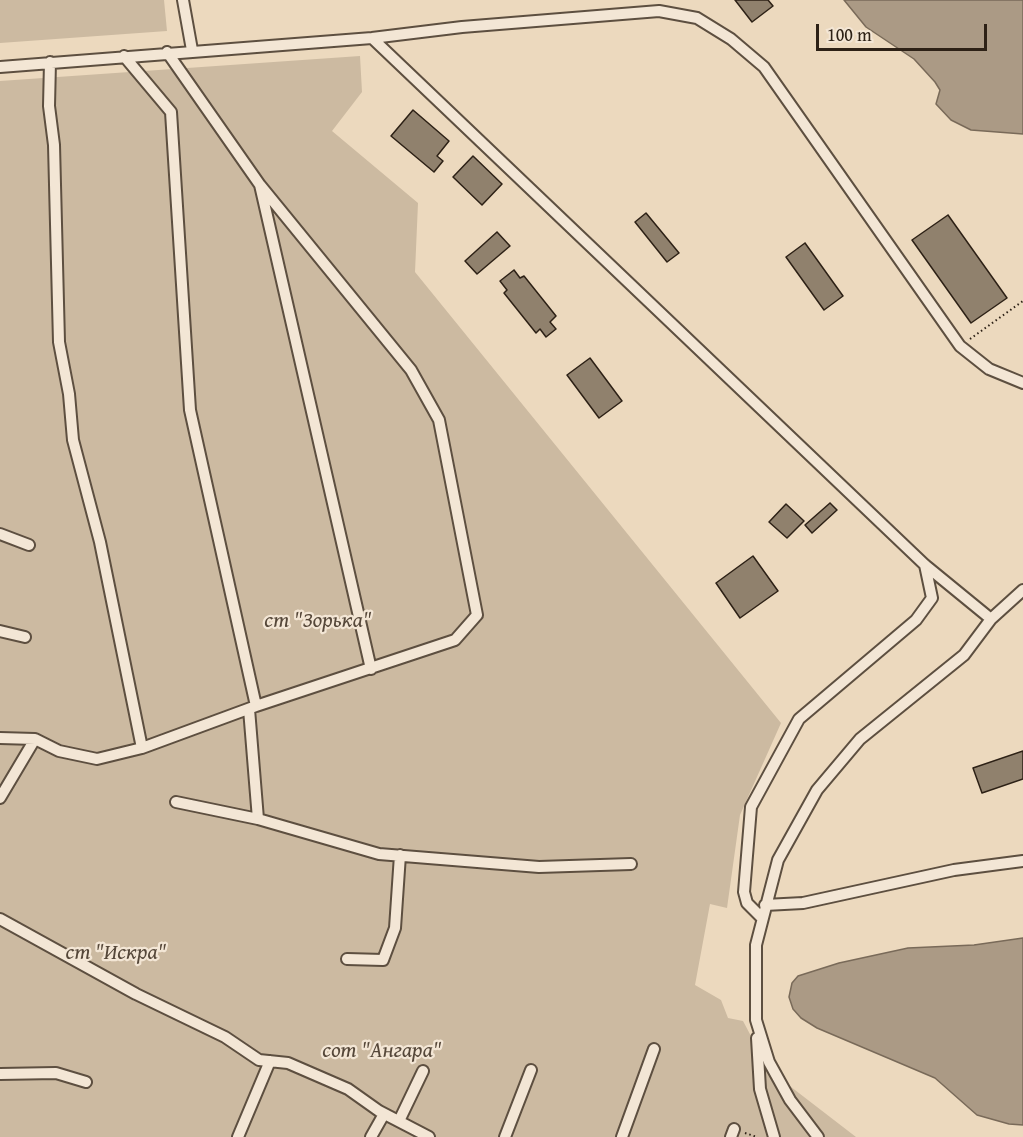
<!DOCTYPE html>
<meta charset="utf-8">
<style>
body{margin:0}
#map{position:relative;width:1023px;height:1137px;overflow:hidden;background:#ecd9be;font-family:"Gentium Book Plus",serif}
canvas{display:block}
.scale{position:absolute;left:816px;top:24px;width:171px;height:27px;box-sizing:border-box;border:3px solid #2d2116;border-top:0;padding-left:8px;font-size:18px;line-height:21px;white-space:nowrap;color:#2d2116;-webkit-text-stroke:4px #f3e6d5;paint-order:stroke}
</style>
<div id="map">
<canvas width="1023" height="1137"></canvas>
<div class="scale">100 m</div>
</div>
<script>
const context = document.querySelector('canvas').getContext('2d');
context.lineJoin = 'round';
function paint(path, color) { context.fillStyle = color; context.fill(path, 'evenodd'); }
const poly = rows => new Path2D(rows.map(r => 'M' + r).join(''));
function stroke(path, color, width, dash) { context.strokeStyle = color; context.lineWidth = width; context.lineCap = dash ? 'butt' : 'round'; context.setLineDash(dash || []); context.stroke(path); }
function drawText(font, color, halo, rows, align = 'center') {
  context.font = font + ' "Gentium Book Plus",serif'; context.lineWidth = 4.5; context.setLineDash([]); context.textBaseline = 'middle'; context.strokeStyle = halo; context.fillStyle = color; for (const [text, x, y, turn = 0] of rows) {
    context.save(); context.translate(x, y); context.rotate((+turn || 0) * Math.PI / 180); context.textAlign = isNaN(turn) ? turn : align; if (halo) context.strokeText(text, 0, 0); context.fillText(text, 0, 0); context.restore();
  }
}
const green = poly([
 [0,0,164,0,167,31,0,43],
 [360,56,362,92,332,131,418,203,415,272,781,723,740,815,727,908,710,904,695,985,721,1000,728,1018,743,1021,769,1070,856,1137,0,1137,0,81]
]);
const water = poly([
 [844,0,1023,0,1023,134,971,130,951,120,936,104,940,90,935,82,914,59,866,27,844,0],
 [1023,938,1023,1125,1009,1124,977,1115,935,1078,817,1028,801,1018,793,1009,789,997,792,983,798,976,839,963,908,948,974,945,1023,938]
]);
const building = poly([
 [735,0,768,0,773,6,752,22,735,0],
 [413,110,449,141,437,156,443,161,434,172,391,136,413,110],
 [473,156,502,184,482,205,453,177,473,156],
 [646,213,679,253,667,262,635,222,646,213],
 [948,215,1007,298,971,323,912,240,948,215],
 [497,232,510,246,477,274,465,261,497,232],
 [805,243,843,296,824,310,786,257,805,243],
 [514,270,520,278,524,276,556,316,550,322,556,329,546,337,540,329,536,333,504,293,507,290,500,281,514,270],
 [590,358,622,401,599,418,567,375,590,358],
 [830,503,837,510,812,533,805,525,830,503],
 [786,504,804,521,787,538,769,522,786,504],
 [753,556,778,591,740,618,716,583,753,556],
 [1023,751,1023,779,982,793,973,768,1023,751]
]);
const path = poly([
 [970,339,1023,301],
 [745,1133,757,1137]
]);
const minor = poly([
 [183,0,192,50],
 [372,38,925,565,991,619],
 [167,52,260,185,371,669],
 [124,56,171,112,190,410,256,706],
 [50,62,49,106,54,145,59,342,69,394,73,440,100,542,142,748],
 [0,67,372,38,462,27,659,11,697,18,731,39,764,67,960,346,989,369,1023,383],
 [0,534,29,545],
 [0,631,25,637],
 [249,709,258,819,379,854,539,867,631,864],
 [0,738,35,739,59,751,97,759,142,748,256,706,455,640,477,615,439,420,411,370,260,185],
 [0,798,35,739],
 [176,802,258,819],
 [765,905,803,903,954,870,1023,861],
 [761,917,747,903,744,892,751,807,799,719,916,620,932,598,925,565],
 [0,919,136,994,225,1037,259,1060,288,1063,348,1089,379,1111,429,1137],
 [347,959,383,960,395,928,400,855],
 [757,1038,760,1089,774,1137],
 [0,1074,56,1073,86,1082],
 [399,1121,423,1071],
 [238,1137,270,1061],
 [371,1137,384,1114],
 [505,1137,531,1070],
 [622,1137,654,1049],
 [731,1137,734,1129],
 [818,1137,790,1100,769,1062,756,1020,756,945,778,860,817,790,860,739,964,655,991,619,1023,590]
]);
const parkNames = [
 ["ст \"Зорька\"",318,621],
 ["ст \"Искра\"",116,953],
 ["сот \"Ангара\"",382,1051]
];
paint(green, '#ccbaa1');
paint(water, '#ab9a85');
stroke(water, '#796a59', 1.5);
paint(building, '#90816d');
stroke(building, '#2d2116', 1.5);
stroke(minor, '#5d4f40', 14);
stroke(path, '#2d2116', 2, [1.5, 3]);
stroke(minor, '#f3e6d5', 10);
drawText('italic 22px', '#554739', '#f3e6d5', parkNames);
</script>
